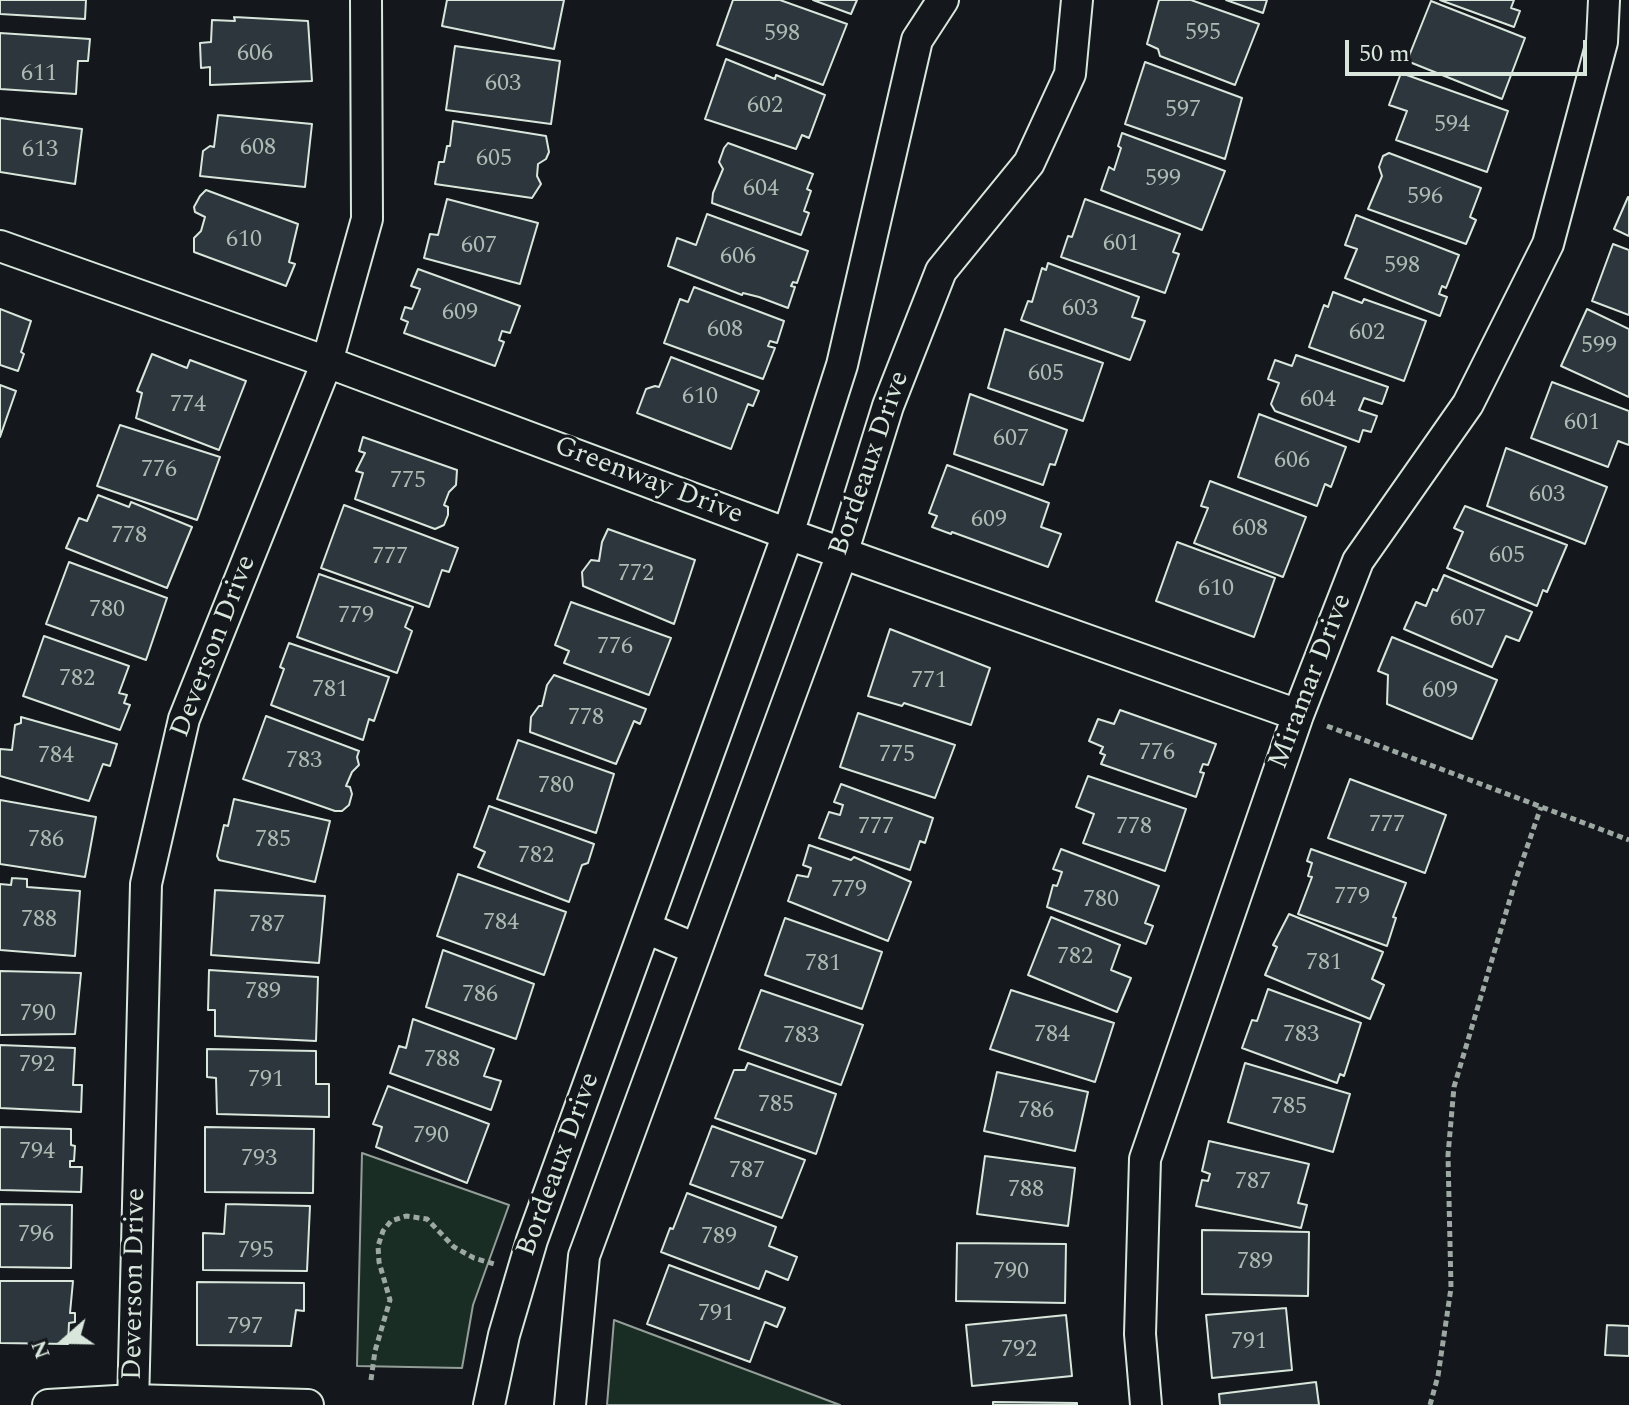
<!DOCTYPE html>
<style>
body{margin:0}
#map{position:relative;width:1629px;height:1405px;overflow:hidden;background:#14181c;font-family:Spectral,serif}
canvas{display:block}
.north{position:absolute;left:24px;top:1301px;width:80px;height:80px;-webkit-text-stroke:6px #14181c;paint-order:stroke;rotate:250deg;font-size:22px;font-weight:700;line-height:32px;text-align:center;color:#d8e6dc}
.north::after{content:'';display:block;margin:auto;width:28px;height:36px;background:#d8e6dc;clip-path:polygon(50% 0,100% 100%,50% 72%,0 100%)}
.scale{position:absolute;left:1345px;top:40px;width:242px;height:36px;box-sizing:border-box;border:4px solid #d8e6dc;border-top:0;padding-left:10px;font-size:24px;line-height:28px;white-space:nowrap;color:#d8e6dc;-webkit-text-stroke:6px #14181c;paint-order:stroke}
</style>
<div id="map">
<canvas width="1629" height="1405"></canvas>
<div class="north">N</div>
<div class="scale">50 m</div>
</div>
<script>
const context = document.querySelector('canvas').getContext('2d');
context.lineJoin = 'round';
function paint(path, color) { context.fillStyle = color; context.fill(path, 'evenodd'); }
const poly = rows => new Path2D(rows.map(r => 'M' + r).join(''));
function stroke(path, color, width, dash) { context.strokeStyle = color; context.lineWidth = width; context.lineCap = dash ? 'butt' : 'round'; context.setLineDash(dash || []); context.stroke(path); }
function drawText(font, color, halo, rows, align = 'center') {
  context.font = font + ' Spectral,serif'; context.lineWidth = 6; context.setLineDash([]); context.textBaseline = 'middle'; context.strokeStyle = halo; context.fillStyle = color; for (const [text, x, y, turn = 0] of rows) {
    context.save(); context.translate(x, y); context.rotate((+turn || 0) * Math.PI / 180); context.textAlign = isNaN(turn) ? turn : align; if (halo) context.strokeText(text, 0, 0); context.fillText(text, 0, 0); context.restore();
  }
}
const green = poly([
 [362,1153,509,1205,473,1305,462,1368,357,1366,362,1153],
 [614,1320,840,1405,607,1405,614,1320]
]);
const building = poly([
 [0,0,86,0,85,19,0,14,0,0],
 [447,0,564,0,554,49,442,26,447,0],
 [733,0,780,0,847,24,823,85,717,45,733,0],
 [813,0,857,0,851,14,813,0],
 [1159,0,1191,0,1259,24,1235,85,1160,56,1158,49,1147,44,1159,0],
 [1226,0,1267,0,1263,13,1226,0],
 [1440,0,1514,0,1511,8,1520,11,1514,27,1440,0],
 [1431,1,1525,38,1502,99,1407,61,1431,1],
 [234,17,308,21,312,81,210,85,210,67,201,68,200,43,211,42,212,20,235,21,234,17],
 [0,33,90,39,88,61,78,61,76,94,0,89,0,33],
 [455,46,560,61,551,124,446,110,455,46],
 [726,59,775,79,776,75,825,95,809,138,802,135,796,149,705,119,726,59],
 [1145,62,1242,98,1225,159,1125,124,1145,62],
 [1401,73,1508,111,1487,172,1396,140,1407,111,1389,105,1401,73],
 [218,115,312,124,305,187,200,176,203,151,210,146,214,147,218,115],
 [0,118,82,129,75,184,0,172,0,118],
 [453,121,546,136,549,152,546,159,538,164,537,176,541,184,532,198,435,184,439,162,444,162,447,146,450,146,453,121],
 [1122,133,1225,171,1202,230,1101,190,1109,167,1114,170,1121,148,1118,146,1122,133],
 [728,143,813,174,807,189,811,191,804,211,809,213,801,235,712,203,713,193,723,169,719,162,724,148,728,143],
 [1389,153,1481,188,1470,217,1476,220,1466,244,1368,209,1382,176,1379,167,1383,156,1389,153],
 [206,190,298,224,289,262,295,264,286,286,194,252,194,238,201,231,205,217,195,212,194,207,200,196,206,190],
 [1628,197,1629,197,1629,236,1614,229,1628,197],
 [447,199,538,223,520,284,424,258,430,234,438,235,447,199],
 [1085,199,1180,234,1173,252,1179,254,1165,293,1061,257,1068,236,1072,237,1085,199],
 [707,214,808,251,797,283,793,282,791,286,795,287,788,308,759,297,743,293,742,295,668,266,677,238,696,245,707,214],
 [1356,215,1459,255,1446,288,1442,286,1439,294,1447,297,1440,316,1345,278,1357,249,1345,245,1356,215],
 [1613,244,1629,250,1629,315,1592,301,1613,244],
 [1048,263,1139,297,1132,317,1145,321,1130,360,1021,320,1028,301,1032,302,1042,268,1046,270,1048,263],
 [418,269,520,306,510,333,502,331,499,340,504,342,495,366,404,333,408,322,401,319,405,307,412,309,420,289,411,286,418,269],
 [694,287,784,321,777,343,770,341,768,346,775,348,763,379,664,343,680,299,688,302,694,287],
 [1333,292,1362,303,1364,299,1426,321,1404,381,1309,347,1324,305,1328,307,1333,292],
 [0,309,31,321,21,352,24,354,18,371,0,365,0,309],
 [1587,309,1629,329,1629,397,1561,366,1587,309],
 [1005,329,1103,363,1083,421,988,388,1005,329],
 [152,354,187,368,190,360,246,381,219,450,136,418,142,393,137,391,152,354],
 [1296,355,1388,387,1382,404,1364,398,1359,410,1377,416,1371,432,1363,430,1359,442,1275,411,1271,404,1279,383,1268,379,1275,360,1292,366,1296,355],
 [671,357,759,391,753,406,748,404,731,449,637,413,646,389,655,386,659,387,671,357],
 [1552,382,1629,411,1629,445,1618,441,1608,467,1531,438,1552,382],
 [0,385,16,391,0,437,0,385],
 [970,394,1067,430,1055,465,1050,464,1043,485,954,454,970,394],
 [1259,414,1346,447,1331,487,1325,484,1317,506,1238,477,1259,414],
 [120,425,220,457,197,520,97,486,120,425],
 [363,437,457,470,456,485,449,492,444,505,448,507,448,515,444,525,435,529,355,499,363,473,356,471,365,453,359,451,363,437],
 [1506,448,1607,487,1585,544,1487,506,1506,448],
 [947,465,1049,503,1041,527,1061,534,1048,567,952,532,951,534,932,527,937,516,929,513,947,465],
 [1210,481,1306,517,1283,577,1194,543,1208,508,1201,506,1210,481],
 [98,495,129,507,131,502,192,527,167,588,66,548,79,518,87,521,98,495],
 [344,505,458,548,449,572,442,570,429,607,321,568,344,505],
 [1465,506,1567,545,1547,592,1543,590,1537,606,1447,568,1463,532,1454,528,1465,506],
 [608,529,695,560,674,624,583,586,582,572,591,560,599,561,602,542,608,529],
 [1177,542,1275,578,1254,637,1156,601,1177,542],
 [69,562,167,598,146,660,46,624,69,562],
 [319,574,413,607,405,627,412,631,397,673,297,637,319,574],
 [1444,575,1532,612,1519,641,1506,636,1492,667,1404,629,1416,602,1426,606,1433,589,1437,591,1444,575],
 [571,602,671,638,649,695,564,663,569,651,555,645,571,602],
 [890,629,990,668,971,725,904,703,902,706,868,696,890,629],
 [44,636,129,666,119,693,127,695,124,703,130,705,120,730,23,696,44,636],
 [1392,637,1497,680,1472,739,1387,704,1388,675,1378,671,1392,637],
 [289,643,389,677,374,721,369,719,363,740,271,705,284,669,280,667,289,643],
 [554,675,646,709,640,724,634,721,616,764,530,732,531,717,539,706,542,706,547,685,554,675],
 [1120,710,1216,744,1208,765,1203,764,1200,772,1204,773,1196,797,1101,764,1105,755,1100,753,1103,747,1089,741,1098,719,1114,724,1120,710],
 [858,713,955,745,935,798,840,767,858,713],
 [266,716,359,751,357,757,359,765,352,772,346,786,350,787,352,794,349,805,342,811,335,811,243,779,266,716],
 [21,717,117,744,110,766,103,764,89,801,0,776,0,749,12,750,15,725,21,723,21,717],
 [518,740,614,774,596,833,497,799,518,740],
 [1088,776,1186,809,1165,871,1083,843,1094,814,1076,807,1088,776],
 [1350,779,1446,815,1425,873,1328,838,1350,779],
 [841,784,933,818,925,843,920,841,910,870,819,838,829,812,840,815,843,805,834,802,841,784],
 [234,799,330,821,315,882,219,860,217,856,224,825,228,826,234,799],
 [0,800,96,817,85,877,0,864,0,800],
 [489,806,594,844,588,863,582,865,569,902,478,867,485,852,474,847,489,806],
 [809,845,851,860,854,857,911,882,888,941,788,901,797,875,808,877,811,868,803,865,809,845],
 [1061,849,1159,886,1145,923,1153,926,1146,944,1047,907,1053,885,1057,886,1062,872,1053,869,1061,849],
 [1311,849,1406,883,1393,917,1396,918,1387,946,1298,914,1312,877,1308,876,1312,863,1307,861,1311,849],
 [458,874,566,912,544,975,437,936,458,874],
 [12,878,27,879,27,887,80,891,75,956,0,950,0,884,11,885,12,878],
 [215,890,325,896,319,963,211,955,215,890],
 [1289,914,1383,952,1372,979,1384,985,1370,1019,1265,975,1277,947,1273,945,1289,914],
 [1051,917,1120,945,1111,970,1131,978,1117,1012,1028,975,1051,917],
 [785,918,882,952,862,1009,765,975,785,918],
 [443,950,534,984,516,1039,426,1007,443,950],
 [209,970,318,977,316,1041,215,1036,215,1010,208,1010,209,970],
 [0,971,81,973,75,1034,0,1035,0,971],
 [1268,989,1361,1023,1344,1076,1340,1074,1337,1083,1242,1048,1252,1020,1257,1021,1268,989],
 [761,990,863,1025,841,1085,739,1049,761,990],
 [1011,990,1114,1023,1095,1082,990,1049,1011,990],
 [413,1019,494,1049,484,1076,501,1081,491,1110,390,1073,399,1046,406,1048,413,1019],
 [0,1045,75,1048,73,1085,82,1085,81,1112,0,1108,0,1045],
 [207,1049,316,1051,316,1084,329,1084,329,1117,217,1114,216,1078,207,1077,207,1049],
 [748,1063,836,1094,816,1154,715,1118,734,1070,745,1070,748,1063],
 [1245,1063,1350,1094,1333,1152,1228,1122,1245,1063],
 [997,1072,1088,1092,1075,1151,984,1131,997,1072],
 [388,1086,489,1124,467,1183,376,1147,382,1127,373,1124,388,1086],
 [712,1126,805,1160,782,1218,690,1184,712,1126],
 [0,1127,71,1129,71,1145,75,1146,74,1161,70,1161,70,1167,82,1167,81,1192,0,1190,0,1127],
 [205,1127,314,1129,313,1193,205,1192,205,1127],
 [1209,1141,1309,1164,1298,1203,1307,1205,1301,1228,1196,1206,1202,1180,1208,1181,1210,1174,1202,1171,1209,1141],
 [985,1156,1075,1168,1068,1226,977,1214,985,1156],
 [687,1193,776,1227,769,1246,797,1257,788,1280,766,1271,759,1289,661,1252,670,1228,673,1229,687,1193],
 [0,1204,72,1205,71,1268,0,1267,0,1204],
 [226,1204,310,1206,307,1271,203,1270,203,1233,224,1234,226,1204],
 [1202,1230,1309,1232,1308,1296,1202,1294,1202,1230],
 [957,1243,1066,1244,1065,1303,956,1301,957,1243],
 [669,1265,785,1308,777,1327,765,1322,750,1362,647,1324,669,1265],
 [0,1281,73,1281,70,1313,75,1313,75,1322,69,1323,68,1344,0,1343,0,1281],
 [197,1282,304,1283,304,1311,296,1310,291,1346,197,1345,197,1282],
 [1286,1308,1292,1370,1212,1378,1206,1315,1286,1308],
 [1066,1315,1072,1376,972,1386,966,1325,1066,1315],
 [1607,1325,1629,1326,1629,1356,1605,1355,1607,1325],
 [1316,1382,1319,1405,1220,1405,1219,1394,1316,1382],
 [993,1402,1077,1403,1077,1405,993,1405,993,1402]
]);
const path = poly([
 [1327,726,1629,840],
 [371,1380,375,1351,390,1300,379,1262,378,1246,383,1231,391,1221,406,1216,427,1219,454,1247,474,1258,494,1264],
 [1430,1405,1438,1376,1451,1288,1448,1155,1454,1087,1516,879,1541,807]
]);
const street = poly([
 [0,246,327,362,788,534,1298,715],
 [646,928,696,949],
 [48,1405,133,1400,308,1405],
 [133,1405,146,884,184,719,327,362,367,219,366,0],
 [489,1405,504,1335,532,1240,788,534,842,365,917,40,943,0],
 [570,1405,584,1256,842,554,888,406,941,271,1029,163,1070,74,1077,0],
 [1146,1405,1140,1334,1145,1159,1298,715,1358,561,1468,404,1548,244,1602,42,1604,0]
]);
const numberNames = [
 ["595",1203,34],
 ["598",782,35],
 ["606",255,55],
 ["611",39,75],
 ["603",503,85],
 ["602",765,107],
 ["597",1183,111],
 ["594",1452,126],
 ["608",258,149],
 ["613",40,151],
 ["605",494,160],
 ["599",1163,180],
 ["604",761,190],
 ["596",1425,198],
 ["610",244,241],
 ["601",1121,245],
 ["607",479,247],
 ["606",738,258],
 ["598",1402,267],
 ["603",1080,310],
 ["609",460,314],
 ["608",725,331],
 ["602",1367,334],
 ["599",1599,347],
 ["605",1046,375],
 ["610",700,398],
 ["604",1318,401],
 ["774",188,406],
 ["601",1582,424],
 ["607",1011,440],
 ["606",1292,462],
 ["776",159,471],
 ["775",408,482],
 ["603",1547,496],
 ["609",989,521],
 ["608",1250,530],
 ["778",129,537],
 ["605",1507,557],
 ["777",390,558],
 ["772",636,575],
 ["610",1216,590],
 ["780",107,611],
 ["779",356,617],
 ["607",1468,620],
 ["776",615,648],
 ["782",77,680],
 ["771",929,682],
 ["781",330,691],
 ["609",1440,692],
 ["778",586,719],
 ["776",1157,754],
 ["775",897,756],
 ["784",56,757],
 ["783",304,762],
 ["780",556,787],
 ["777",1387,826],
 ["777",876,828],
 ["778",1134,828],
 ["786",46,841],
 ["785",273,841],
 ["782",536,857],
 ["779",849,891],
 ["779",1352,898],
 ["780",1101,901],
 ["788",39,921],
 ["784",501,924],
 ["787",267,926],
 ["782",1075,958],
 ["781",1324,964],
 ["781",823,965],
 ["789",263,993],
 ["786",480,996],
 ["790",38,1015],
 ["784",1052,1036],
 ["783",1301,1036],
 ["783",801,1037],
 ["788",442,1061],
 ["792",37,1066],
 ["791",266,1081],
 ["785",776,1106],
 ["785",1289,1108],
 ["786",1036,1112],
 ["790",431,1137],
 ["794",37,1153],
 ["793",259,1160],
 ["787",747,1172],
 ["787",1253,1183],
 ["788",1026,1191],
 ["796",36,1236],
 ["789",719,1238],
 ["795",256,1252],
 ["789",1255,1263],
 ["790",1011,1273],
 ["791",716,1315],
 ["797",245,1328],
 ["791",1249,1343],
 ["792",1019,1351]
];
const streetNames = [
 ["Bordeaux Drive",871,464,-71],
 ["Greenway Drive",648,482,21],
 ["Deverson Drive",215,647,-69],
 ["Miramar Drive",1312,682,-69],
 ["Bordeaux Drive",560,1165,-70],
 ["Deverson Drive",136,1284,-89]
];
paint(green, '#1a2d24');
stroke(green, '#939e99', 2);
paint(building, '#2c363c');
stroke(building, '#d8e6dc', 2);
stroke(street, '#d8e6dc', 34);
stroke(path, '#9da8a2', 5, [6, 4]);
stroke(street, '#14181c', 30);
drawText('24px', '#adbab4', null, numberNames);
drawText('28px', '#d8e6dc', '#14181c', streetNames);
</script>
